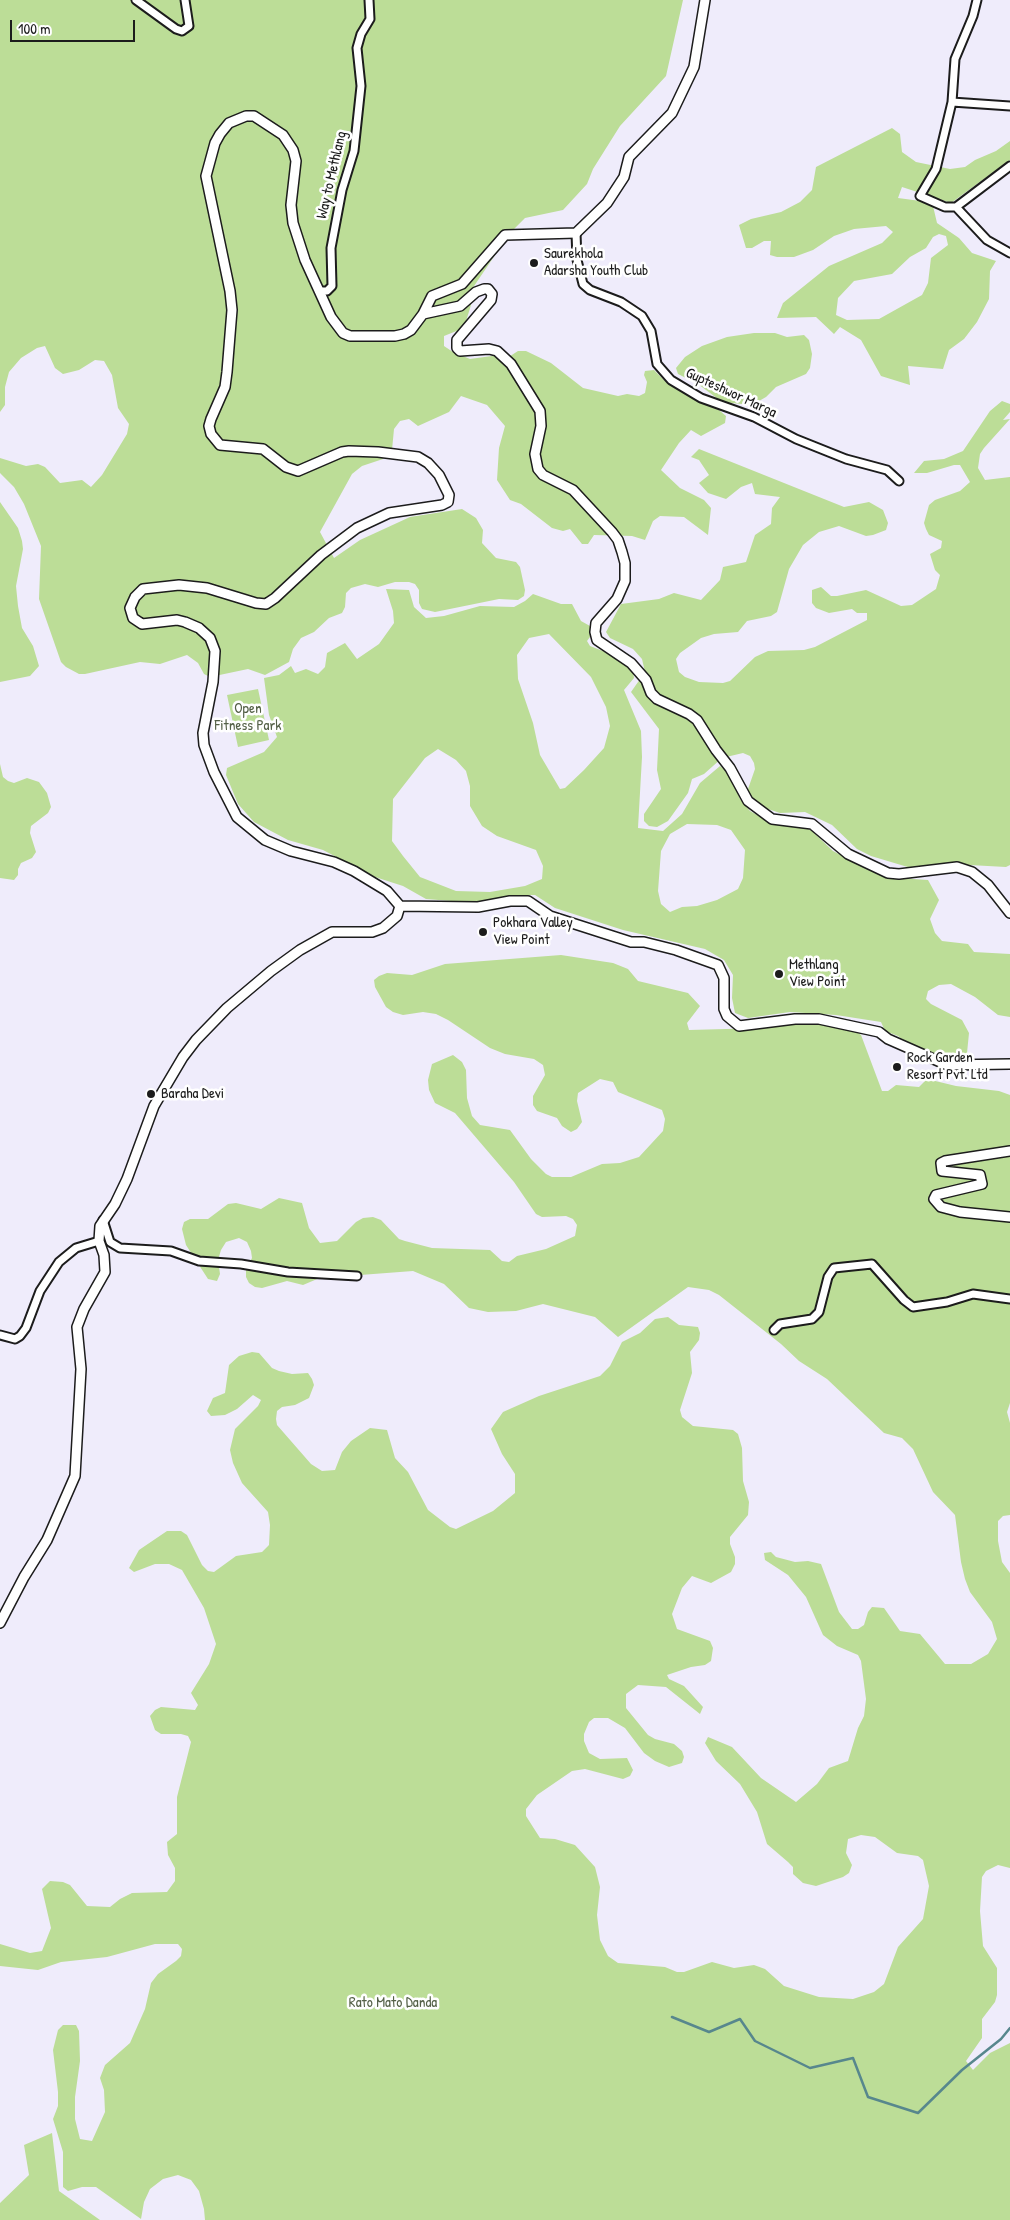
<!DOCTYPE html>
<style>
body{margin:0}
#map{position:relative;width:1010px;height:2220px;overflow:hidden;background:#efecfb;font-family:"Patrick Hand",sans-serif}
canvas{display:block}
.scale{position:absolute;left:10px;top:20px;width:125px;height:22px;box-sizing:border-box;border:2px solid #1c1c1c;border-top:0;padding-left:6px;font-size:15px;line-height:18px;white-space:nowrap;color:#1c1c1c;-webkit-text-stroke:4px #fff;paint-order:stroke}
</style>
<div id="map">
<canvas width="1010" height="2220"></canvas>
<div class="scale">100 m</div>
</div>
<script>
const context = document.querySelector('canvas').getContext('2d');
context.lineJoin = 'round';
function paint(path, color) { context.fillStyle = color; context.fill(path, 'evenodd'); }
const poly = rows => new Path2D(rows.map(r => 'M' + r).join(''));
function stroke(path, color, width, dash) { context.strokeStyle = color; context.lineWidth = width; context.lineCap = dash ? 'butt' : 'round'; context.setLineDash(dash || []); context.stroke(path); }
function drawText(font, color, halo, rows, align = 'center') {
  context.font = font + ' "Patrick Hand",sans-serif'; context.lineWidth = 5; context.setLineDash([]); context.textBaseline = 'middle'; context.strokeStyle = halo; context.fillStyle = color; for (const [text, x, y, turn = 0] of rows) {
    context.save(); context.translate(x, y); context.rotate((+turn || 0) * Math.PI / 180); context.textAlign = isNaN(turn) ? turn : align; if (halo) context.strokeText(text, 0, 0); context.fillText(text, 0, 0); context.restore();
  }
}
const green = poly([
 [0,0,683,0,666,76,620,126,593,169,587,184,563,210,525,218,510,233,470,292,471,305,464,328,444,336,444,346,453,352,470,359,499,355,504,360,518,351,526,351,551,363,583,388,618,396,627,394,639,396,645,393,647,382,644,375,645,371,654,370,664,380,719,410,726,416,725,423,701,436,691,430,679,443,661,470,680,488,704,500,711,508,708,535,684,517,660,516,653,521,645,540,632,536,594,535,588,544,582,544,570,529,563,531,552,528,521,504,510,500,497,480,499,448,505,426,487,405,461,396,449,412,418,426,409,419,400,421,394,429,392,450,383,459,362,466,352,474,320,532,334,558,360,540,410,517,462,509,476,518,483,530,482,543,496,558,516,562,520,567,525,590,524,596,518,600,499,599,435,612,422,609,419,603,419,590,415,584,409,582,395,582,378,587,365,584,351,588,346,593,345,607,342,613,329,618,314,632,301,638,293,649,289,662,265,675,248,669,210,677,204,674,198,663,187,655,160,664,140,662,85,674,79,674,66,667,61,662,39,599,41,546,24,504,14,487,0,473,0,458,26,466,38,464,45,467,60,483,82,480,91,487,102,475,127,434,129,424,118,408,112,375,104,361,95,360,79,370,63,374,55,368,45,346,37,348,21,358,9,372,5,387,5,405,0,412],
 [892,128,900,134,902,152,916,162,950,169,965,167,975,160,996,151,1010,141,1010,160,951,203,902,187,898,198,928,202,933,206,937,223,959,238,972,253,996,261,990,271,989,299,977,322,964,339,949,350,943,369,908,366,910,385,881,376,861,340,840,327,834,334,816,317,777,318,783,303,829,266,882,243,893,232,886,226,854,229,834,236,813,250,794,257,777,257,770,255,771,241,764,241,752,248,746,248,739,225,751,219,781,212,800,202,812,190,816,167],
 [939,234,946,236,948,245,931,258,928,283,922,295,879,319,847,320,836,315,838,298,854,281,892,274,910,257,926,248,933,237],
 [754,333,775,333,787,337,804,335,809,340,812,354,810,368,806,374,776,387,766,397,752,405,722,402,698,384,678,374,676,368,685,357,702,346,727,337],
 [1002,401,1010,404,1010,412,1003,420,1010,419,984,448,980,454,978,468,985,480,1010,477,1010,865,1006,867,951,864,911,868,871,856,857,849,832,825,805,812,780,813,756,805,750,799,748,789,755,769,754,763,750,756,743,753,722,758,704,774,692,779,688,793,668,821,657,827,649,826,644,821,644,814,661,789,657,770,659,729,631,692,645,672,642,659,633,649,610,638,606,632,621,604,659,599,674,593,701,600,720,580,723,567,746,562,755,535,771,524,772,508,780,497,755,494,752,483,741,487,726,499,708,493,699,483,709,475,699,460,691,457,699,449,844,507,869,502,883,510,888,523,886,530,873,535,866,536,839,526,819,532,803,545,789,569,777,612,771,616,747,621,738,632,714,634,701,638,680,653,676,659,679,672,685,677,699,682,723,683,730,681,755,657,768,651,804,650,815,647,867,620,867,613,857,613,852,609,829,613,816,608,812,603,812,590,821,587,831,596,837,596,866,590,901,606,912,605,936,589,940,575,935,570,930,554,941,548,942,541,929,535,926,529,924,523,929,505,935,500,960,491,970,482,960,465,954,465,927,473,914,473,924,461,944,459,963,451,990,411],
 [0,502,18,528,22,541,23,549,16,586,18,606,22,628,33,646,39,666,30,676,0,682],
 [386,589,409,590,414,607,426,618,444,616,480,606,514,607,525,601,533,594,561,604,572,604,581,621,590,626,593,633,587,641,590,646,608,653,627,664,633,671,634,678,624,690,641,731,642,757,638,828,663,831,682,814,700,783,720,766,731,775,740,799,750,811,759,816,784,825,799,824,812,831,833,851,866,868,913,879,928,880,939,900,930,919,935,933,942,941,968,944,974,952,1010,954,1010,1017,998,1015,975,997,951,984,939,985,928,991,926,999,931,1004,962,1020,969,1033,967,1053,973,1060,961,1062,950,1060,909,1045,898,1036,885,1031,881,1022,836,1015,790,1012,748,1018,735,1013,732,998,733,975,724,960,705,949,623,930,555,908,535,895,519,895,476,903,426,899,403,886,375,877,323,850,288,840,254,822,238,804,226,775,227,768,264,752,277,737,269,715,264,678,279,675,291,666,295,673,306,669,318,674,325,667,327,653,345,643,357,659,379,644,394,623,393,611],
 [549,634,591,677,606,707,610,726,604,748,584,770,565,788,560,789,540,755,533,723,518,679,517,655,529,638],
 [438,749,456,760,466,771,470,786,470,806,482,826,497,836,536,850,543,866,542,879,525,886,490,892,456,891,420,877,403,856,392,841,393,799,425,758],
 [687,824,717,825,731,830,745,850,743,878,738,889,717,900,697,906,682,907,670,912,661,904,658,891,661,851,670,834],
 [258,689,269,740,238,747,227,695],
 [0,764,3,777,8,781,14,783,27,778,39,782,47,793,51,807,48,813,31,826,30,833,36,852,32,858,21,863,18,869,18,875,14,880,0,878],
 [561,955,613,963,628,969,638,981,688,993,700,1006,687,1023,689,1030,763,1028,798,1022,825,1023,854,1028,861,1035,882,1091,888,1091,896,1085,919,1087,927,1079,956,1086,999,1091,1010,1095,1010,1403,1007,1412,1010,1423,1010,1515,1003,1516,998,1521,998,1541,1002,1562,1010,1573,1010,1868,998,1865,986,1871,982,1877,980,1911,983,1946,997,1968,997,1995,995,2002,982,2019,982,2038,966,2061,973,2070,990,2053,1010,2043,1010,2220,205,2220,204,2209,199,2191,191,2180,178,2175,163,2179,150,2189,144,2202,141,2219,96,2187,82,2187,68,2191,63,2187,63,2152,53,2119,58,2106,58,2092,53,2050,58,2030,63,2025,76,2025,79,2031,80,2061,75,2097,75,2119,80,2139,92,2141,105,2112,104,2090,100,2078,105,2065,130,2043,145,2009,151,1983,158,1974,176,1961,181,1956,182,1949,178,1944,155,1944,107,1957,61,1962,38,1970,0,1966,0,1944,30,1953,42,1951,51,1928,42,1889,50,1881,63,1882,70,1885,87,1906,110,1907,120,1899,132,1893,167,1892,175,1881,175,1868,168,1855,167,1842,177,1834,177,1797,191,1742,188,1736,181,1734,161,1734,155,1730,150,1716,155,1710,161,1707,195,1710,198,1705,191,1693,209,1664,216,1644,204,1608,182,1570,169,1564,155,1564,134,1572,129,1568,139,1550,167,1531,181,1531,187,1535,202,1565,208,1571,214,1572,236,1556,262,1552,269,1545,270,1525,268,1512,242,1483,233,1463,230,1450,235,1429,258,1406,261,1400,253,1395,237,1409,225,1415,211,1416,207,1411,213,1398,225,1393,229,1365,239,1356,252,1352,259,1353,272,1368,279,1371,292,1374,308,1373,312,1379,314,1385,309,1398,295,1405,282,1407,277,1411,276,1419,277,1425,311,1464,322,1471,335,1470,342,1452,351,1441,370,1428,387,1430,395,1458,408,1472,428,1510,450,1527,456,1529,493,1511,515,1493,515,1474,502,1454,491,1429,503,1412,539,1396,600,1376,610,1366,622,1342,640,1333,655,1319,668,1317,679,1325,698,1327,700,1333,699,1340,690,1352,692,1373,680,1410,682,1417,693,1426,733,1430,738,1434,742,1448,743,1481,749,1502,748,1515,730,1537,730,1544,735,1557,735,1564,731,1572,711,1583,692,1576,682,1588,672,1614,677,1629,710,1641,713,1648,711,1661,705,1665,691,1667,667,1675,669,1679,684,1686,703,1707,700,1714,666,1687,638,1685,626,1694,626,1708,648,1735,655,1739,674,1744,682,1751,684,1757,682,1763,669,1767,655,1761,644,1753,625,1728,608,1718,594,1718,589,1722,584,1734,584,1741,589,1753,600,1759,627,1758,633,1770,630,1776,623,1779,585,1769,572,1771,537,1795,526,1809,526,1816,540,1838,555,1839,575,1845,595,1867,600,1887,597,1915,600,1940,608,1956,618,1963,665,1967,677,1972,684,1972,712,1962,734,1968,754,1965,765,1969,784,1986,819,1997,853,1999,874,1992,884,1984,898,1947,923,1919,929,1886,923,1860,918,1856,897,1853,875,1837,861,1835,848,1839,846,1853,852,1865,849,1873,843,1877,816,1886,803,1883,793,1874,793,1867,788,1862,767,1844,757,1812,740,1784,716,1761,705,1743,708,1737,732,1747,761,1778,796,1802,817,1784,829,1768,848,1761,858,1728,864,1716,866,1699,861,1661,858,1655,837,1646,823,1635,806,1597,788,1575,765,1560,764,1553,771,1552,776,1557,795,1562,808,1561,821,1564,839,1612,852,1629,858,1629,864,1625,868,1612,872,1607,884,1608,900,1631,920,1634,945,1664,971,1664,988,1654,997,1639,992,1622,970,1592,965,1579,961,1562,955,1515,933,1492,913,1449,902,1438,884,1433,827,1379,799,1361,781,1344,719,1295,709,1290,688,1287,618,1337,595,1317,543,1304,516,1311,488,1312,469,1308,444,1284,413,1271,347,1276,329,1274,303,1285,287,1281,262,1288,255,1287,249,1283,246,1277,246,1269,252,1258,251,1251,247,1242,239,1238,226,1242,221,1250,218,1260,220,1274,217,1281,208,1279,186,1245,182,1229,184,1222,190,1219,208,1219,228,1204,236,1203,261,1209,279,1198,302,1203,309,1228,320,1243,337,1241,356,1222,363,1218,373,1217,381,1220,399,1239,405,1241,432,1248,490,1250,502,1261,509,1262,517,1256,546,1249,575,1236,577,1225,573,1219,566,1216,542,1217,536,1214,514,1182,455,1113,435,1103,429,1090,428,1080,432,1064,453,1055,462,1062,466,1070,467,1098,472,1116,480,1125,510,1130,531,1159,546,1174,552,1177,571,1177,602,1164,620,1163,639,1157,663,1131,665,1119,662,1110,618,1092,613,1082,600,1079,578,1093,577,1101,582,1122,577,1129,571,1132,562,1126,557,1118,537,1111,533,1105,533,1096,545,1075,543,1065,534,1059,505,1054,490,1048,448,1020,436,1014,423,1012,403,1015,393,1012,386,1007,375,987,374,980,379,976,387,973,412,975,445,964],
 [52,2133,59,2191,100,2220,0,2220,0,2203,29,2175,24,2145]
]);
const stream = poly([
 [672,2017,709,2032,740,2019,755,2041,810,2068,853,2058,868,2097,918,2113,962,2070,1001,2039,1010,2028]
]);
const minor = poly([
 [136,0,176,29,182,31,189,26,185,0],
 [977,0,973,16,955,59,952,102,936,169,920,196,945,207,956,207,1010,166],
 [952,102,1010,106],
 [956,207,987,240,1010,253],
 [576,233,577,260,583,284,590,290,621,302,642,316,651,331,657,364,671,380,701,398,754,417,796,439,846,459,887,470,899,481],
 [320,291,327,291,332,286,331,248,342,190,354,151,361,86,357,48,361,34,370,19,369,0],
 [103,1220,110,1242,120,1248,171,1251,199,1261,241,1264,288,1272,357,1276],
 [774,1330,780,1324,812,1319,819,1312,828,1277,834,1268,872,1264,904,1300,913,1307,947,1302,973,1294,1010,1299],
 [0,1335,15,1339,20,1336,26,1328,40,1291,59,1262,76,1248,99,1241]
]);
const tertiary = poly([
 [423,314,432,296,462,284,505,235,576,233,607,203,624,177,629,157,672,113,694,67,705,0],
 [400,906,387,891,354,871,334,862,291,851,265,840,237,817,214,772,204,745,203,733,213,682,215,651,210,638,199,628,185,622,177,620,142,624,133,618,130,608,135,597,143,589,179,585,207,588,256,603,266,604,275,598,321,555,357,528,389,513,442,505,448,502,449,495,439,475,428,463,418,457,378,452,349,451,342,452,298,471,286,467,263,449,220,445,211,434,209,426,211,419,225,387,227,372,232,310,230,291,206,176,215,143,220,134,229,123,246,116,254,116,283,135,293,150,296,161,291,205,293,223,305,260,331,317,343,333,350,336,395,336,404,334,411,330,423,314,460,306,476,292,484,289,488,289,492,294,491,300,457,340,457,348,460,351,489,349,497,351,511,364,540,411,541,426,535,454,538,469,543,475,573,490,612,532,618,540,622,552,625,563,625,581,617,599,596,623,595,632,597,640,631,663,646,680,651,693,657,699,689,714,697,720,716,750,730,768,748,801,772,819,812,824,848,854,888,873,899,874,957,867,972,872,988,885,1010,913],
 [400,906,478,907,510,901,528,901,550,916,631,942,644,942,676,950,718,965,724,978,724,1009,727,1016,739,1026,795,1019,819,1019,879,1032,888,1039,947,1065,1010,1064],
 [1010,1151,945,1161,941,1163,942,1171,980,1175,982,1184,936,1195,934,1199,941,1207,960,1212,1010,1217],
 [0,1623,24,1577,47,1540,75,1476,81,1369,77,1327,84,1309,105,1272,104,1255,99,1241,100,1226,115,1204,127,1179,154,1106,183,1057,196,1040,227,1008,271,971,300,950,332,932,372,932,383,928,397,916,400,906]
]);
const markers = [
 [534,263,5,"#1c1c1c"],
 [483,932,5,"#1c1c1c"],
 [779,974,5,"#1c1c1c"],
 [897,1067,5,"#1c1c1c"],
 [151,1094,5,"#1c1c1c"]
];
const streetNames = [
 ["Way to Methlang",332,175,-77],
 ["Gupteshwor Marga",731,393,25]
];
const poiNames = [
 ["Saurekhola",544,254],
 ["Adarsha Youth Club",544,271],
 ["Pokhara Valley",493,923],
 ["View Point",493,940],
 ["Methlang",789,965],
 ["View Point",789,982],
 ["Rock Garden",907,1058],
 ["Resort Pvt. Ltd",907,1075],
 ["Baraha Devi",161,1094]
];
const parkNames = [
 ["Open",248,709],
 ["Fitness Park",248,726],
 ["Rato Mato Danda",393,2003]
];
paint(green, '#bcdd97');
stroke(stream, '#57878d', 2.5);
stroke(minor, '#1c1c1c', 11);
stroke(tertiary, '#1c1c1c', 12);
stroke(minor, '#fff', 7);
stroke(tertiary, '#fff', 9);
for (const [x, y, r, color] of markers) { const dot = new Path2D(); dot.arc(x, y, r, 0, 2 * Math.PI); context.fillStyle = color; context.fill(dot); stroke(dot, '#fff', 2); }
drawText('15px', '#1c1c1c', '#fff', streetNames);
drawText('15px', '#1c1c1c', '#fff', poiNames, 'left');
drawText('15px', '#546047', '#fff', parkNames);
</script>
